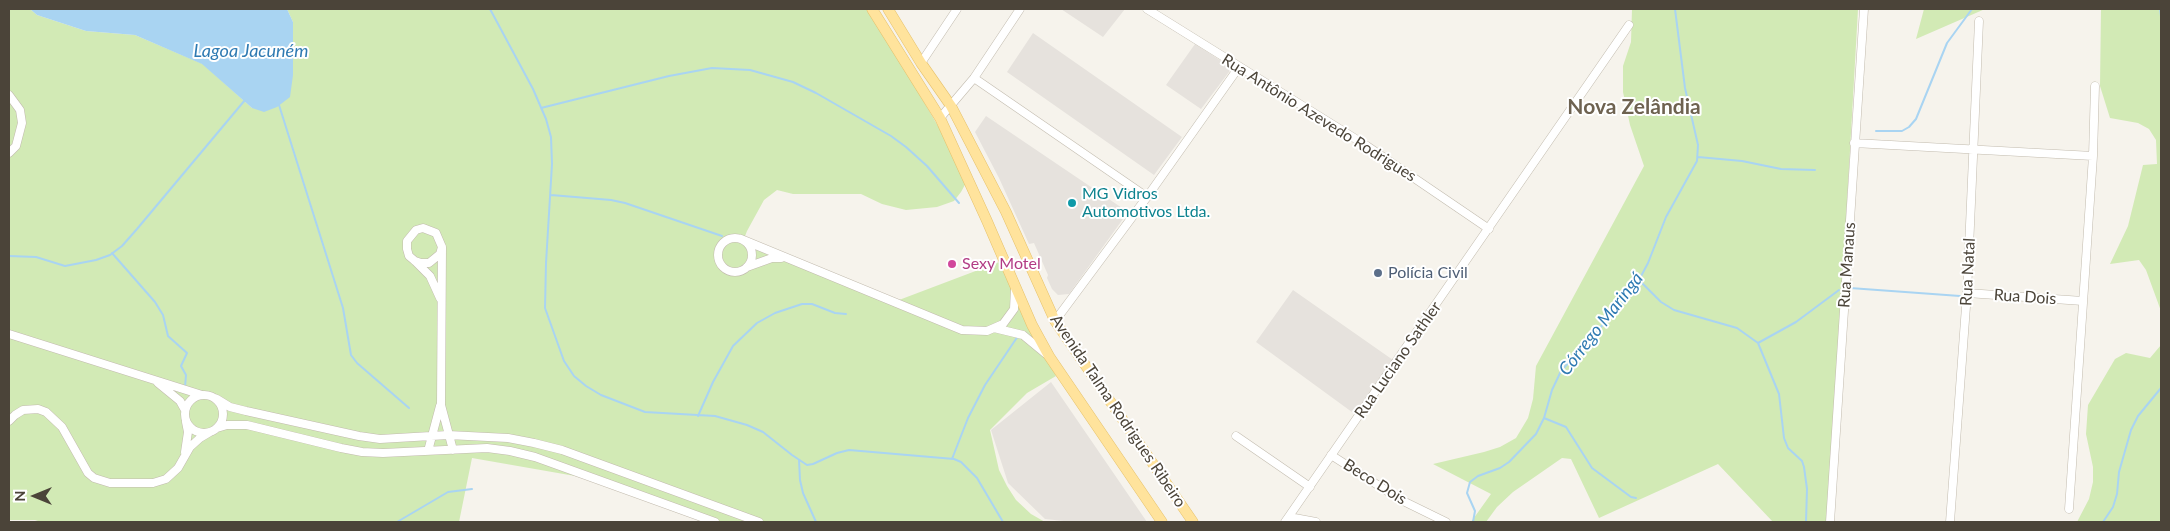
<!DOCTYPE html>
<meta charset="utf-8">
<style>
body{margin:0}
#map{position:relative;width:2170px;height:531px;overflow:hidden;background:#f6f3ec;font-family:Lato,sans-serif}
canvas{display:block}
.frame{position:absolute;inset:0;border:10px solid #4b4439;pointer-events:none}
.north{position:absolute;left:10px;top:471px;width:50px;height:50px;-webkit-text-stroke:4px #fff;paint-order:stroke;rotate:270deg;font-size:14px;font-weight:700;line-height:20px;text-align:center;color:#4b4439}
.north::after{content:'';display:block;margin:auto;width:18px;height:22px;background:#4b4439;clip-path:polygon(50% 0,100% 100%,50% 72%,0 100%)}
</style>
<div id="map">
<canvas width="2170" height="531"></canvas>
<div class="frame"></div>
<div class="north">N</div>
</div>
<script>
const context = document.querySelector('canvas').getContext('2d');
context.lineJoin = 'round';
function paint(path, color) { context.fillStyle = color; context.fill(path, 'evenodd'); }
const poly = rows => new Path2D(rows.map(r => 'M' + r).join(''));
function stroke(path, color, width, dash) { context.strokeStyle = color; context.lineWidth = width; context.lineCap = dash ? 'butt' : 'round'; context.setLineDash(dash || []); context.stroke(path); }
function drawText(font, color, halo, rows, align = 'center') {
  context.font = font + ' Lato,sans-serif'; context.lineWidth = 4; context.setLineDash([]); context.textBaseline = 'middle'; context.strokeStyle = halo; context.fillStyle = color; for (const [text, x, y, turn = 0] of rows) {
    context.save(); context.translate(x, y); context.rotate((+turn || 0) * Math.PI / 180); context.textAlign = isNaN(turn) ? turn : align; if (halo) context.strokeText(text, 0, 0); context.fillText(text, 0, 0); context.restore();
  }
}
const industrial = poly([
 [1061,9,1125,9,1103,37],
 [1033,33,1182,137,1154,175,1007,72],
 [1195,44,1232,68,1201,109,1166,85],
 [986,116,1128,212,1069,294,1058,295,1052,289,1047,278,1048,275,1034,243,1029,244,999,178,975,132],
 [1293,290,1393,360,1356,415,1256,342],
 [1051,382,1147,522,1073,522,1045,519,1008,483,991,430]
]);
const green = poly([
 [9,9,30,9,37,15,86,31,135,35,203,64,252,108,293,75,293,22,287,9,870,9,960,164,967,181,961,192,954,201,937,207,906,210,882,204,861,194,793,194,777,190,764,200,747,231,742,244,793,259,899,300,1002,261,1022,311,1056,376,1027,393,990,430,999,470,1007,486,1016,500,1031,514,1045,522,716,522,575,476,472,458,459,522,41,522,35,520,9,520],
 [1632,9,1858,9,1829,522,1773,522,1718,464,1599,518,1571,459,1562,458,1513,492,1497,507,1486,522,1471,522,1491,494,1433,464,1484,452,1500,447,1516,438,1528,418,1533,399,1536,366,1644,166,1630,125,1623,92,1623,66,1631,42],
 [1924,9,1985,9,1916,39],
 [2101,9,2161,9,2161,311,2146,270,2139,260,2110,264,2128,226,2143,165,2157,164,2156,140,2149,129,2138,123,2110,118,2100,86],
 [2161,345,2161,522,2077,522,2089,499,2093,482,2093,467,2086,434,2088,405,2115,359,2126,353,2150,358]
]);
const water = poly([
 [30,9,287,9,293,22,293,75,290,97,277,107,264,112,252,108,202,64,135,35,86,31,37,15]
]);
const stream = poly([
 [490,9,533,89,546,119,551,137,552,164,546,263,545,308,564,361,574,376,586,386,601,395,645,412,715,416,747,425,763,432,792,455,807,465,813,464,837,453,849,450,954,459,961,462,977,478,1003,522],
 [2160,9,2161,16],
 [279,105,343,308,351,355,357,363,409,408],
 [541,108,669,76,712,68,750,70,793,82,816,93,891,136,906,147,927,166,959,203],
 [1876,131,1902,131,1909,127,1916,119,1947,43,1972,9],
 [1698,157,1742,161,1781,169,1815,170],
 [551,195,611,200,625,203,722,236],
 [112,253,155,302,163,315,168,336,187,353,181,366,186,375,185,387],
 [9,256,36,257,65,266,96,260,110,255,122,246,137,229,245,100],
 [1639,280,1661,302,1674,310,1737,328,1758,343,1779,394,1784,438,1788,448,1802,461,1804,467,1807,489,1806,522],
 [1850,288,1960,296],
 [1758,343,1796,322,1839,290],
 [698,416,713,382,733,346,757,323,775,313,802,304,812,304,835,313,846,314],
 [1544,418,1566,427,1592,468,1631,497,1636,498],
 [952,459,968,418,985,385,1018,336],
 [799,460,800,480,803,493,816,522],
 [397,522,448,492,472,489],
 [1473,522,1475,511,1467,493,1470,482,1478,476,1500,468,1509,462,1536,434,1544,418,1552,390,1561,371,1625,300,1639,280,1648,263,1666,217,1697,161,1698,145,1685,88,1675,9],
 [2103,522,2113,507,2117,494,2119,472,2131,430,2138,416,2161,388]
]);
const minor = poly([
 [1147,9,1367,146,1489,229],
 [921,63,957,9],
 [974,78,1147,197],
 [9,95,20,110,22,123,16,146,9,153],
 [940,118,974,78,1020,9],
 [1854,143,2093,156],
 '718 255a17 17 0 1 1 34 0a17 17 0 1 1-34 0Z',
 [741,239,962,330,987,331,1003,324,1014,309,1015,289],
 [442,247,441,405,453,450],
 [415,261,421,263,429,263,440,254,442,247,436,233,423,228,416,230,407,241,407,249,409,256,415,261,430,276,440,298],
 [747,267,772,258,781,258],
 [1967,293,2083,301],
 [1055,321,1147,197,1239,67],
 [994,328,1023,335,1046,354],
 [9,334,202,395],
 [158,383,180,401,185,410],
 '185 414a19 19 0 1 1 38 0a19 19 0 1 1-38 0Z',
 [217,399,230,407,246,411,359,436,380,439,448,435,508,438,534,443,562,450,759,522],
 [9,421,15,415,23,410,38,409,46,412,62,427,88,473,94,478,110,483,153,483,166,479,178,468,190,447,200,438,210,432],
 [217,428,227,425,247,425,341,448,362,452,383,453,487,448,510,451,535,457,715,522],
 [1236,436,1310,487],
 [428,451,440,406],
 [185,452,188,432,186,422],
 [1331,455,1401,500,1446,522],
 [2069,509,2093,156,2095,86],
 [1289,517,1316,522],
 [1285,522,1629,25],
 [1830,522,1864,9],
 [1950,522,1967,293,1979,21]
]);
const major = poly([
 [872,9,940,118,987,221,1032,325,1049,356,1162,522],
 [888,9,921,63,951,106,1006,212,1055,321,1193,522]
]);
const markers = [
 [1072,203,5,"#0f9aa8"],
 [952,264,5,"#d1479c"],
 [1378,273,5,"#5c6f8a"]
];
const streetNames = [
 ["Rua Antônio Azevedo Rodrigues",1319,118,32],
 ["Rua Manaus",1847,265,-86],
 ["Rua Natal",1968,272,-87],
 ["Rua Dois",2025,297,4],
 ["Rua Luciano Sathler",1398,360,-55],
 ["Avenida Talma Rodrigues Ribeiro",1118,411,56],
 ["Beco Dois",1375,482,32]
];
const cultureNames = [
 ["MG Vidros",1082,194],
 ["Automotivos Ltda.",1082,212]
];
const hotelNames = [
 ["Sexy Motel",962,264]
];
const serviceNames = [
 ["Polícia Civil",1388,273]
];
const waterNames = [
 ["Lagoa Jacuném",251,51],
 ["Córrego Maringá",1601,324,-52]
];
const districtNames = [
 ["Nova Zelândia",1634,107]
];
paint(industrial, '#e6e2dd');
paint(green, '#d2eab5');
paint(water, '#a9d4f2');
stroke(stream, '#a9d4f2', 2);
stroke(minor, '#c2bbae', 9);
stroke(major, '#e6c16a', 11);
stroke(minor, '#fff', 8);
stroke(major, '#ffe39c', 10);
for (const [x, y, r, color] of markers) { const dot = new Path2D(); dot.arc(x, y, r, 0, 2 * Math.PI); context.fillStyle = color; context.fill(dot); stroke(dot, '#fff', 2); }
drawText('16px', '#4b4439', '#fff', streetNames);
drawText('16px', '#0d838f', '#fff', cultureNames, 'left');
drawText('16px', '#b23c85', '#fff', hotelNames, 'left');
drawText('16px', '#4e5e75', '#fff', serviceNames, 'left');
drawText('italic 18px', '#2e7ab2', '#fff', waterNames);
drawText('bold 21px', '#6e6250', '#fff', districtNames);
</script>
